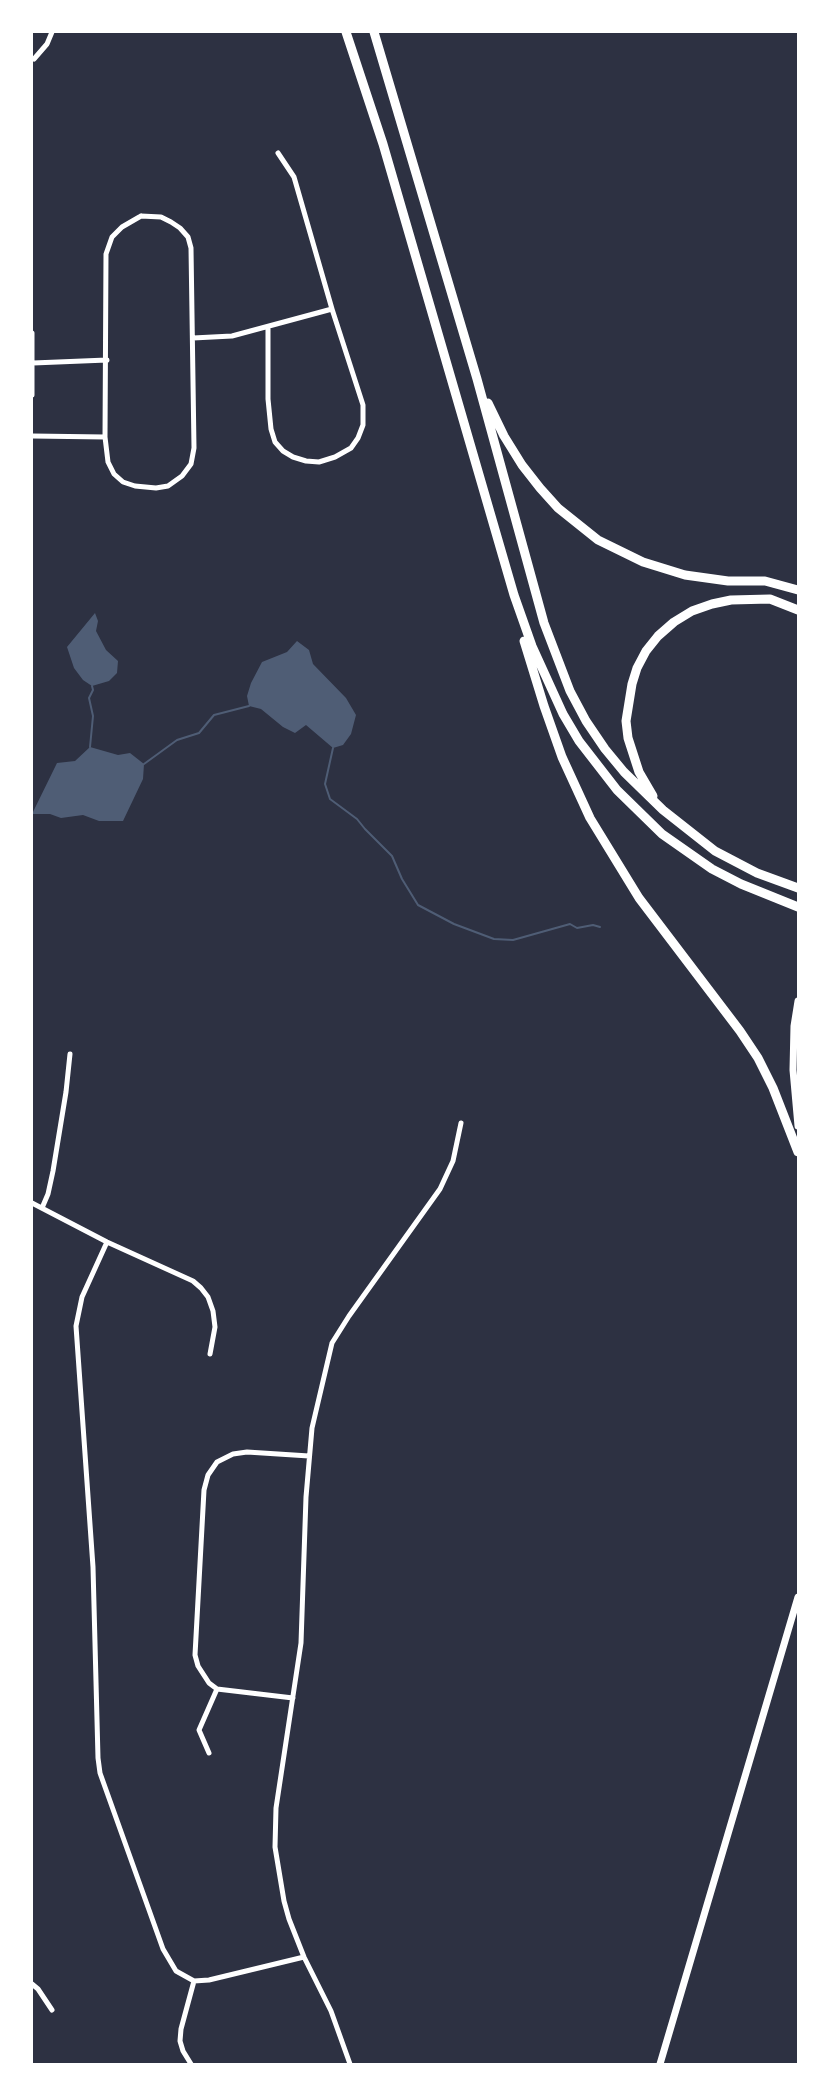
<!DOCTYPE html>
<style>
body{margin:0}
#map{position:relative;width:830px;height:2096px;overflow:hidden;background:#2d3142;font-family:"Fira Sans",sans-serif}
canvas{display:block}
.frame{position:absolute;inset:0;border:33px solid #fff;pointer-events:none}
</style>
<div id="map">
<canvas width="830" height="2096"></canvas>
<div class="frame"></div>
</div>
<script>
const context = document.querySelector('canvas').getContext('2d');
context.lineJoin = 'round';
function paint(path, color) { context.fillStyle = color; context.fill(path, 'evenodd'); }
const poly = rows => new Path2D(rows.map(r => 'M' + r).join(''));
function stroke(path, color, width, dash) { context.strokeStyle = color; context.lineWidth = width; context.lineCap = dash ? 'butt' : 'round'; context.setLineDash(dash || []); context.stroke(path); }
const water = poly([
 [95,613,98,621,96,631,106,650,118,661,117,673,109,681,92,686,83,680,74,668,67,647],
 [297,641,309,650,313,664,346,698,356,715,351,734,343,745,333,748,306,725,295,733,283,727,261,709,249,706,247,696,251,683,262,662,287,652],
 [90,747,118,755,130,753,144,764,143,779,123,821,99,821,83,815,61,818,50,814,32,814,57,763,75,761]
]);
const stream = poly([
 [90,747,93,716,89,698,93,690,92,686],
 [333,748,325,784,330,799,357,819,365,829,392,856,402,879,418,905,454,924,494,939,513,940,570,924,577,928,593,925,600,927],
 [144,764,177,740,199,733,214,715,249,706]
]);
const minor = poly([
 [34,59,47,44,52,32],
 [141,216,161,217,171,222,180,228,188,237,191,248,194,448,191,464,182,476,168,486,156,488,135,486,123,482,114,474,108,462,105,437,106,254,112,237,122,227,141,216],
 [268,328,268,399,271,429,275,442,283,451,293,457,306,461,319,462,335,457,351,448,358,438,363,425,363,405,332,309,294,177,278,153],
 [32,333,32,395],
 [193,338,232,336,332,309],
 [33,363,107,360],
 [32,436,105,437],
 [32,1203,107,1242,193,1281,201,1288,208,1297,213,1311,215,1327,210,1354],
 [42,1208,48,1194,53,1171,66,1092,70,1054],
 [107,1242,82,1297,76,1326,93,1567,98,1758,100,1773,163,1949,176,1971,194,1981,209,1980,304,1957],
 [293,1698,217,1689,209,1683,198,1666,195,1655,204,1490,208,1475,217,1462,233,1454,247,1452,309,1456],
 [209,1753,199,1730,217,1689],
 [32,1984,38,1989,52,2010],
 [191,2064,183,2051,180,2041,181,2029,194,1981],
 [350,2064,331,2011,304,1957,289,1919,284,1901,275,1847,276,1808,301,1643,306,1497,312,1428,332,1343,349,1316,440,1189,453,1161,461,1123]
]);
const secondary = poly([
 [798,1001,794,1026,793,1070,798,1126],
 [660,2064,798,1597]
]);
const motorway = poly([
 [346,32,383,144,514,595,532,646,563,714,579,741,617,790,662,834,712,869,741,884,798,907],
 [374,32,477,379,544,623,570,691,586,721,605,749,624,772,663,810,715,851,757,873,798,888],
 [488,403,504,436,522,465,540,488,558,508,598,540,643,562,685,575,728,581,765,581,798,590],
 [524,641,544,706,562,757,590,818,639,898,740,1031,758,1058,773,1088,798,1152],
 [653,796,639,772,628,738,626,721,632,684,637,668,646,651,658,636,674,622,692,611,712,604,731,600,770,599,798,610]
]);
paint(water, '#4f5d75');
stroke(stream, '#4f5d75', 2);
stroke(minor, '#fff', 5);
stroke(secondary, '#fff', 7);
stroke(motorway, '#fff', 9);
</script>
